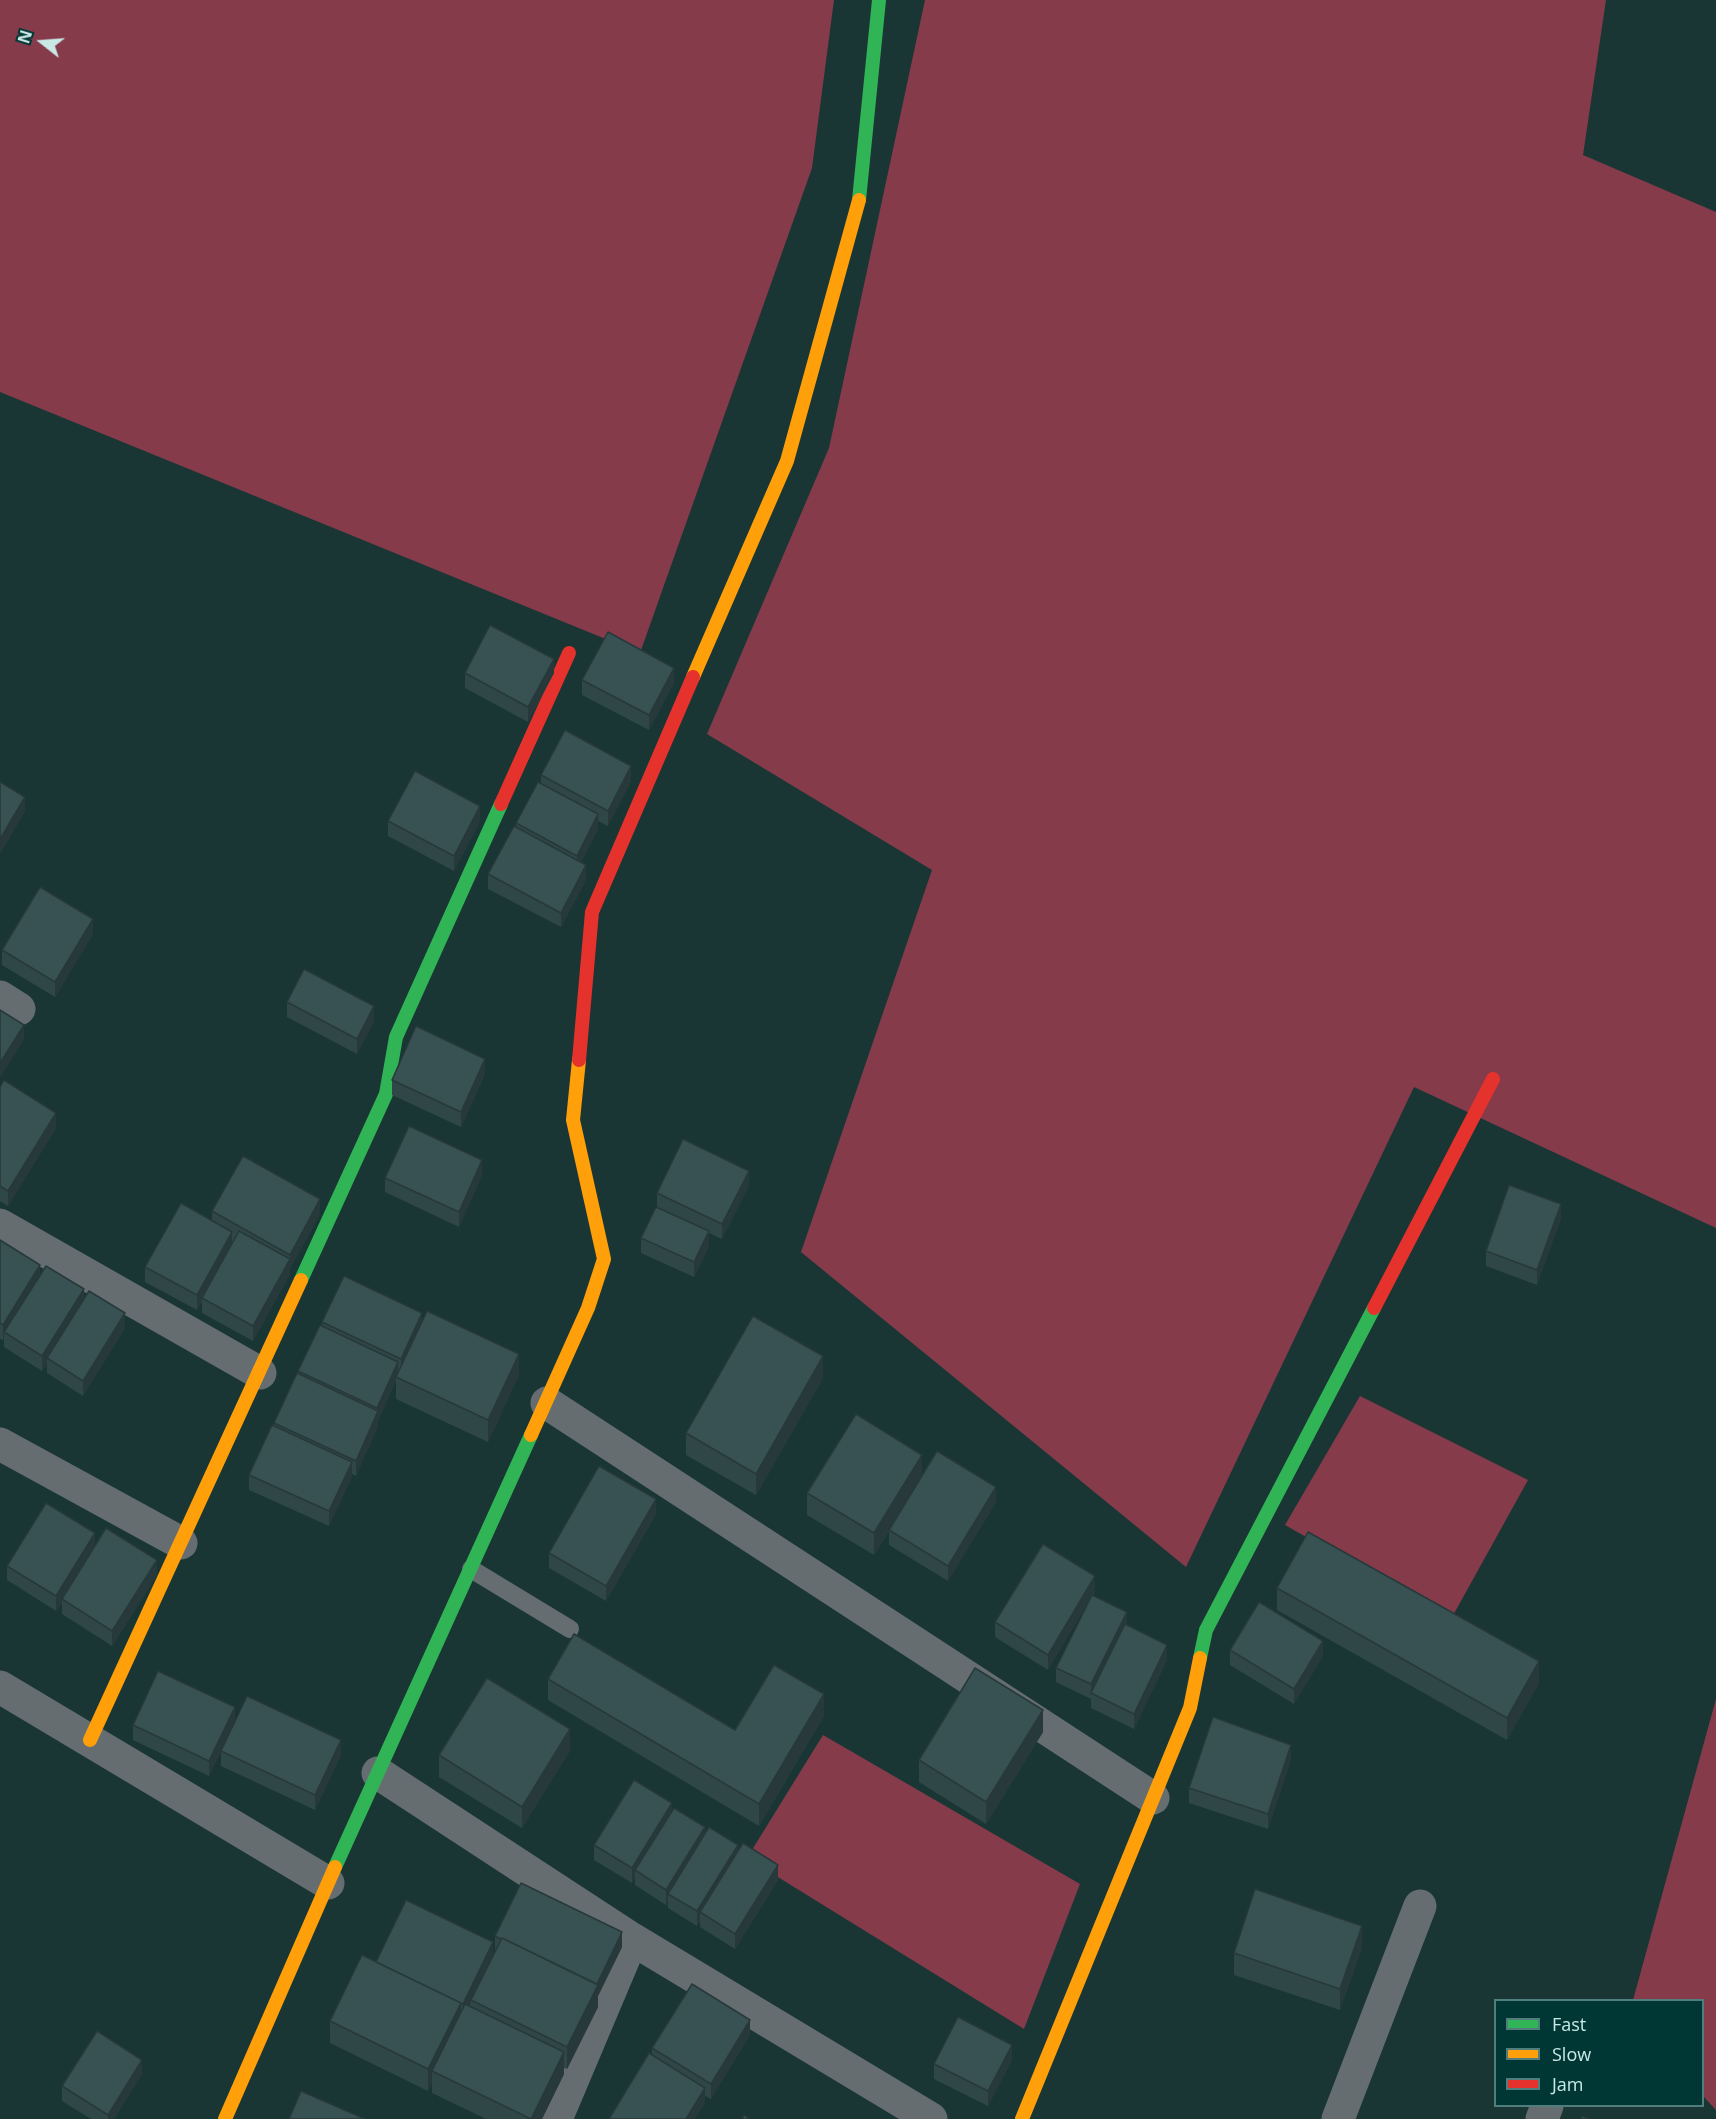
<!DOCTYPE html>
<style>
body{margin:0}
#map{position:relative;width:1716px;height:2119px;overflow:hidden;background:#193634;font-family:"Open Sans",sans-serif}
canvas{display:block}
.legend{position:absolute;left:1494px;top:1999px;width:210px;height:108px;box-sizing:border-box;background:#003735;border:2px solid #507e7c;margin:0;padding:8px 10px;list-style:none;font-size:18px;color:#c9e9e6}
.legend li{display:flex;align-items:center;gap:12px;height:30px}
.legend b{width:30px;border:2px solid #507e7c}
.north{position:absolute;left:12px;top:12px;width:60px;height:60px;-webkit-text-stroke:4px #003735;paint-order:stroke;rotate:287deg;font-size:16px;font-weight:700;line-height:24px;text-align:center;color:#c9e9e6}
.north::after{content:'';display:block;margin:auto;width:21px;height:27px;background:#c9e9e6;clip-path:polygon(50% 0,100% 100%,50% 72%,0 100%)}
</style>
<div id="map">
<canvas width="1716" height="2119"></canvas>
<ul class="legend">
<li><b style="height:8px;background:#30b455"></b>Fast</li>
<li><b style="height:8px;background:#ff9f0a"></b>Slow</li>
<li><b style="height:8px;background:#e5322d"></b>Jam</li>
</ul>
<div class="north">N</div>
</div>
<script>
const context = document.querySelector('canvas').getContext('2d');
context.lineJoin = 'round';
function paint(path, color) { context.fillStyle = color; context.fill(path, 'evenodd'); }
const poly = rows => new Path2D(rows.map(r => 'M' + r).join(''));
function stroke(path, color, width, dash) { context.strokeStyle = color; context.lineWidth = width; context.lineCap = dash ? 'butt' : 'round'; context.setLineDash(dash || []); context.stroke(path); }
const green = poly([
 [0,0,834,0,812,168,640,653,0,392],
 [925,0,1606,0,1583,155,1716,212,1716,1228,1414,1087,1186,1567,801,1252,932,870,707,734,829,448],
 [1360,1396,1528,1480,1451,1619,1285,1525],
 [1716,1699,1716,2110,1703,2096,1702,2000,1633,2000],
 [823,1735,1080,1884,1024,2029,747,1858]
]);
const lane = poly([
 [471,1569,570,1629]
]);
const street = poly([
 [0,997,19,1009],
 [0,1225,260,1373],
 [547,1403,1153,1798],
 [0,1444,181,1543],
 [0,1687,328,1883],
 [378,1773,632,1939,931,2119],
 [556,2119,632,1939],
 [1338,2119,1420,1906],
 [1542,2119,1547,2106]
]);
const fast = poly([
 [859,200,879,0],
 [301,1280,386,1094,396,1037,501,804],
 [1200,1658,1206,1630,1374,1308],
 [335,1867,531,1435]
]);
const slow = poly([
 [693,677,787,461,859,200],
 [531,1435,588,1308,604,1259,573,1120,579,1060],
 [90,1740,301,1280],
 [225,2119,335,1867],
 [1022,2119,1190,1708,1200,1658]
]);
const jam = poly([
 [501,804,569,653],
 [579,1060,592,912,693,677],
 [1374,1308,1493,1079]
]);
const wall = poly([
 [465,673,554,673,528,722,465,688],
 [582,680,674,683,649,730,582,695],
 [541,775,631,781,608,826,598,821,598,829,581,862,586,880,561,927,488,889,488,874,516,827,516,823,541,783],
 [388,821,480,821,454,871,388,836],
 [93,934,55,997,2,965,2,950],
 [287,1002,374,1021,357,1054,287,1017],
 [485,1074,461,1127,392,1095,392,1080],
 [0,1087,56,1128,8,1206,0,1201],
 [482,1175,459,1227,385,1192,385,1178],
 [749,1185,722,1239,709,1233,709,1246,694,1277,641,1253,641,1238,657,1207,657,1193],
 [212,1211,320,1214,290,1269,290,1274,253,1341,202,1313,202,1302,197,1310,145,1282,145,1267,212,1220],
 [1561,1218,1537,1285,1486,1266,1486,1251],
 [0,1240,40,1275,84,1299,125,1328,83,1396,47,1373,47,1364,42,1371,4,1347,4,1338,3,1340,0,1339,0,1344],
 [422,1321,519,1375,488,1442,396,1399,396,1381,378,1421,378,1426,356,1476,352,1474,352,1477,329,1526,249,1490,249,1475,274,1426,274,1423,298,1374,298,1371,322,1326,322,1322],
 [823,1378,756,1495,686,1455,686,1433],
 [922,1475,996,1502,948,1581,889,1545,889,1531,874,1555,807,1515,807,1493],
 [656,1514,606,1601,549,1568,549,1553],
 [95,1545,157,1575,112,1646,62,1614,62,1603,56,1611,7,1580,7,1566],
 [1277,1588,1539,1683,1507,1740,1277,1610],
 [1095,1590,1093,1595,1167,1660,1134,1729,1091,1708,1091,1699,1056,1682,1056,1668,1090,1599,1048,1670,995,1637,995,1622],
 [1230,1650,1323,1656,1294,1704,1230,1665],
 [548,1679,735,1730,824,1716,759,1826,548,1700],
 [235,1722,209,1776,133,1740,133,1725],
 [1043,1732,986,1824,919,1782,919,1760],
 [221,1751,341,1755,315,1810,221,1766],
 [570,1751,522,1828,439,1777,439,1755],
 [1291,1760,1268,1829,1189,1803,1189,1788],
 [672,1811,705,1834,738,1851,778,1880,735,1949,700,1927,700,1921,697,1926,668,1908,668,1902,666,1905,635,1885,635,1877,632,1883,594,1860,594,1845],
 [495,1936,622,1947,598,1996,598,2007,567,2069,564,2068,564,2074,542,2119,486,2119,432,2093,432,2083,428,2091,330,2043,330,2021,376,1962,493,1955,495,1951],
 [1362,1948,1340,2010,1234,1975,1234,1953],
 [750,2035,711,2099,705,2096,705,2103,652,2055,652,2048],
 [1012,2060,988,2106,934,2079,934,2064],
 [142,2074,114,2119,91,2119,62,2101,62,2086]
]);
const shadedWall = poly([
 [554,659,554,673,528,722,528,707],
 [674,668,674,683,649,730,649,715],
 [631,766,631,781,608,826,608,811],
 [25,797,25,812,0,854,0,839],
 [480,806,480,821,454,871,454,856],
 [598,814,598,829,577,871,577,856],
 [586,865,586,880,561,927,561,913],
 [93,919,93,934,55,997,55,982],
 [374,1006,374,1021,357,1054,357,1039],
 [24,1025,24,1040,0,1078,0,1063],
 [485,1059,485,1074,461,1127,461,1112],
 [56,1113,56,1128,8,1206,8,1191],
 [482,1160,482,1175,459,1227,459,1212],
 [749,1171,749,1185,722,1239,722,1224],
 [320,1199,320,1214,290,1269,290,1255],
 [1561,1204,1561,1218,1537,1285,1537,1270],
 [709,1231,709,1246,694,1277,694,1262],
 [232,1232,232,1246,202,1298,202,1302,197,1310,197,1295],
 [290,1259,290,1274,253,1341,253,1326],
 [40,1265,40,1280,4,1332,4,1338,3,1340,3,1325],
 [84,1289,84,1304,47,1358,47,1364,42,1371,42,1356],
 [125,1313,125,1328,83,1396,83,1381],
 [422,1313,422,1328,401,1374,401,1359],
 [519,1354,519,1375,488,1442,488,1420],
 [823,1356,823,1378,756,1495,756,1474],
 [398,1362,398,1377,396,1377,396,1381,378,1421,378,1426,356,1476,356,1461,377,1413,377,1408],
 [922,1455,922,1476,874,1555,874,1533],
 [352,1462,352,1477,329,1526,329,1511],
 [996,1487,996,1502,948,1581,948,1566],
 [656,1499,656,1514,606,1601,606,1586],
 [95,1533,95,1548,62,1599,62,1603,56,1611,56,1596],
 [157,1560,157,1575,112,1646,112,1631],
 [1095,1576,1095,1590,1048,1670,1048,1655],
 [1127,1612,1127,1627,1091,1693,1091,1699,1091,1684],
 [1323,1641,1323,1656,1294,1704,1294,1689],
 [1167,1645,1167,1660,1134,1729,1134,1714],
 [1539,1661,1539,1683,1507,1740,1507,1718],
 [824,1694,824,1716,759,1826,759,1804],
 [235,1707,235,1722,209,1776,209,1761],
 [1043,1710,1043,1732,986,1824,986,1802],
 [570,1729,570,1751,522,1828,522,1807],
 [341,1740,341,1755,315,1810,315,1795],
 [1291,1745,1291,1760,1268,1829,1268,1814],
 [672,1803,672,1818,635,1870,635,1877,632,1883,632,1868],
 [705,1827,705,1842,668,1894,668,1902,666,1905,666,1890],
 [738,1845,738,1860,700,1912,700,1921,697,1926,697,1911],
 [778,1865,778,1880,735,1949,735,1934],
 [1362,1926,1362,1948,1340,2010,1340,1989],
 [622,1932,622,1947,598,1996,598,2007,567,2069,567,2047],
 [493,1942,493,1957,471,2000,471,2002,463,2019,463,2004],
 [461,2003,461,2025,432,2071,432,2083,428,2091,428,2069],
 [750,2020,750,2035,711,2099,711,2084],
 [1012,2045,1012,2060,988,2106,988,2091],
 [564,2052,564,2074,542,2119,531,2119],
 [142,2060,142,2074,114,2119,108,2119,108,2115],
 [705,2088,705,2103,695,2119,686,2119]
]);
const building = poly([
 [490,625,554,659,528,707,465,673,490,625],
 [608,632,674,668,649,715,582,680,608,632],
 [565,730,631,766,608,811,541,775,565,730],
 [415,771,480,806,454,856,388,821,415,771],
 [0,782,25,797,0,839,0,782],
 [538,782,598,814,577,856,516,823,538,782],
 [514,826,586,865,561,913,488,874,514,826],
 [40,887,93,919,55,982,2,950,40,887],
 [304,969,374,1006,357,1039,287,1002,304,969],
 [0,1010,24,1025,0,1063,0,1010],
 [416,1026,485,1059,461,1112,392,1080,416,1026],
 [4,1080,56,1113,8,1191,0,1186,0,1087,4,1080],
 [409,1126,482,1160,459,1212,385,1178,409,1126],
 [683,1139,749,1171,722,1224,657,1193,683,1139],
 [243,1156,320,1199,290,1255,212,1211,243,1156],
 [1509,1185,1561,1204,1537,1270,1486,1251,1509,1185],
 [181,1203,232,1232,197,1295,145,1267,181,1203],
 [656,1207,709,1231,694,1262,641,1238,656,1207],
 [239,1231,290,1259,253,1326,202,1298,239,1231],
 [0,1240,40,1265,3,1325,0,1323,0,1240],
 [46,1266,84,1289,42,1356,4,1332,46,1266],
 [344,1276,422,1313,401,1359,322,1322,344,1276],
 [89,1291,125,1313,83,1381,47,1358,89,1291],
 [427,1311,519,1354,488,1420,396,1377,427,1311],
 [753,1316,823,1356,756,1474,686,1433,753,1316],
 [320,1325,398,1362,377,1408,298,1371,320,1325],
 [297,1373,378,1411,356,1461,274,1423,297,1373],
 [856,1414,922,1455,874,1533,807,1493,856,1414],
 [272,1425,352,1462,329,1511,249,1475,272,1425],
 [937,1451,996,1487,948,1566,889,1530,937,1451],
 [599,1466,656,1499,606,1586,549,1553,599,1466],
 [46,1503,95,1533,56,1596,7,1566,46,1503],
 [106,1528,157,1560,112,1631,62,1599,106,1528],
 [1308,1532,1539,1661,1507,1718,1277,1588,1308,1532],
 [1043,1544,1095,1576,1048,1655,995,1622,1043,1544],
 [1092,1595,1127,1612,1091,1684,1056,1668,1092,1595],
 [1259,1602,1323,1641,1294,1689,1230,1650,1259,1602],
 [1125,1624,1167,1645,1134,1714,1091,1693,1125,1624],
 [574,1634,735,1730,774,1665,824,1694,759,1804,548,1679,574,1634],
 [975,1668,1043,1710,986,1802,919,1760,975,1668],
 [158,1671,235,1707,209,1761,133,1725,158,1671],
 [487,1678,570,1729,522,1807,439,1755,487,1678],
 [247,1696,341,1740,315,1795,221,1751,247,1696],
 [1213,1717,1291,1745,1268,1814,1189,1788,1213,1717],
 [634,1780,672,1803,632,1868,594,1845,634,1780],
 [674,1808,705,1827,666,1890,635,1870,674,1808],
 [709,1827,738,1845,697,1911,668,1894,709,1827],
 [743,1843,778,1865,735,1934,700,1912,743,1843],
 [521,1883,622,1932,597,1984,502,1938,501,1939,495,1936,521,1883],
 [1255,1889,1362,1926,1340,1989,1234,1953,1255,1889],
 [406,1900,493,1942,463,2004,376,1962,406,1900],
 [502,1938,598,1985,567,2047,471,2000,502,1938],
 [362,1955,461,2003,428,2069,330,2021,362,1955],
 [692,1984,750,2020,711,2084,652,2048,692,1984],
 [465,2004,564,2052,531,2119,432,2071,465,2004],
 [958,2017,1012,2045,988,2091,934,2064,958,2017],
 [97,2031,142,2060,108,2115,62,2086,97,2031],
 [649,2053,705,2088,686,2119,609,2119,649,2053],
 [301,2091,365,2119,289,2119,301,2091],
 [744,2115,750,2119,742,2119,744,2115],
 [1582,2116,1590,2119,1581,2119,1582,2116]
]);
paint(green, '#863b4b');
stroke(lane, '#656d71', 18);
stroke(street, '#656d71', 33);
stroke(fast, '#30b455', 14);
stroke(slow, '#ff9f0a', 14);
stroke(jam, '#e5322d', 14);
paint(wall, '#304747');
paint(shadedWall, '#27393a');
paint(building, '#385253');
stroke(building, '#27393a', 1.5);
</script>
